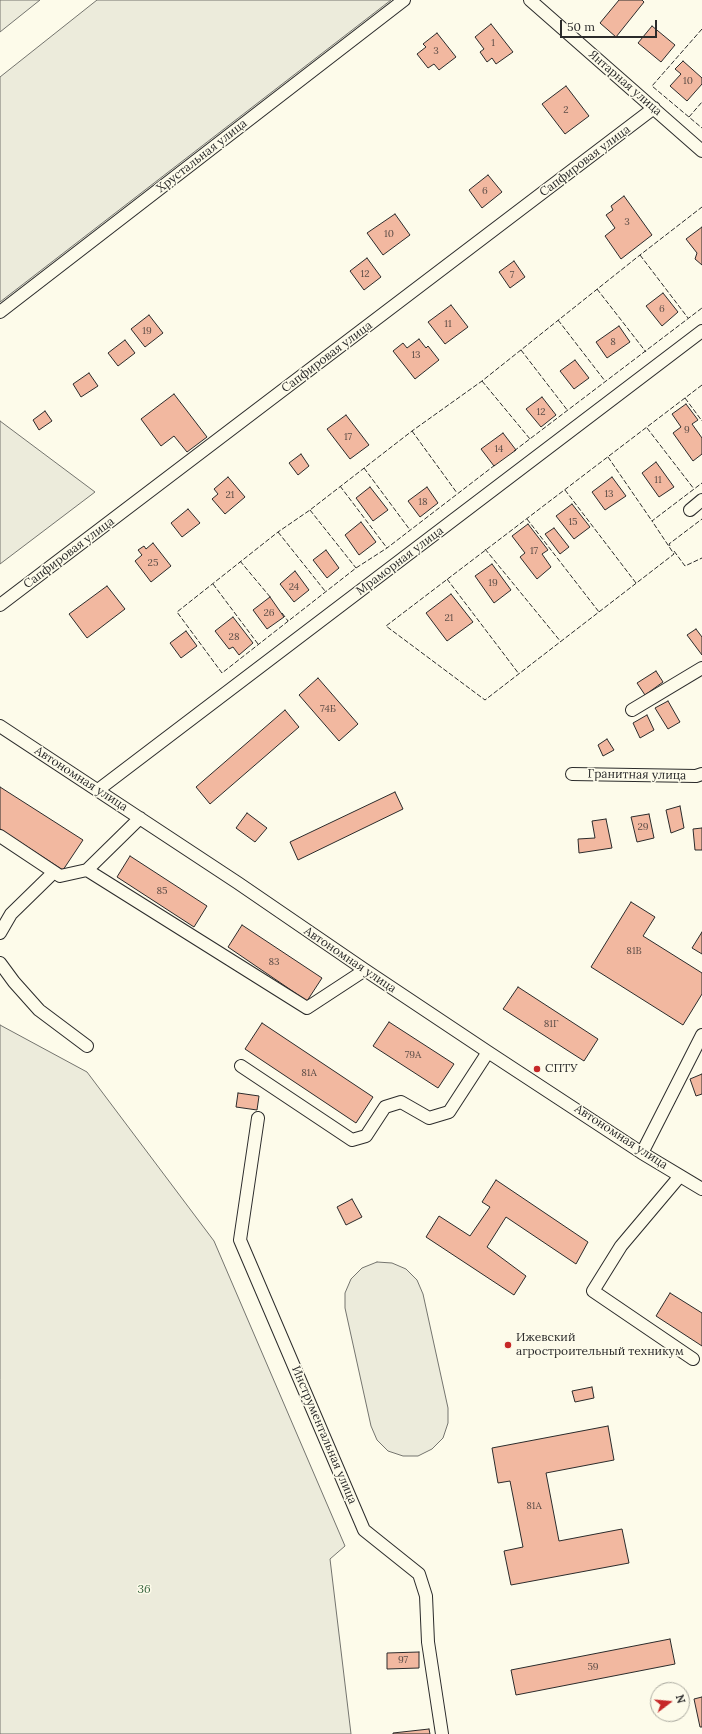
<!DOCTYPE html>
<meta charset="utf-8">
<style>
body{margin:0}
#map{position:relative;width:702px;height:1734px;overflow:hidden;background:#fdfbea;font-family:Lora,serif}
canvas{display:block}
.north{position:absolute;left:650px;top:1682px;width:40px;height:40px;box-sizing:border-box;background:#fdfbea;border:1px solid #a9a89e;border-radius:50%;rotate:74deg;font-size:11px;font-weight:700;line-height:16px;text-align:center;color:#2b2b2b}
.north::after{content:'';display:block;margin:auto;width:14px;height:18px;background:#c62828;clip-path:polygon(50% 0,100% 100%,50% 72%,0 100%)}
.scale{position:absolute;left:560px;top:20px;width:97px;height:18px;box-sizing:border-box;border:2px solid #2b2b2b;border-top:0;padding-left:5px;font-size:12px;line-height:14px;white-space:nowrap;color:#2b2b2b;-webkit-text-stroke:3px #fdfbea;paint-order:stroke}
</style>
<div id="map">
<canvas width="702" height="1734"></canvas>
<div class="north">N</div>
<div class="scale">50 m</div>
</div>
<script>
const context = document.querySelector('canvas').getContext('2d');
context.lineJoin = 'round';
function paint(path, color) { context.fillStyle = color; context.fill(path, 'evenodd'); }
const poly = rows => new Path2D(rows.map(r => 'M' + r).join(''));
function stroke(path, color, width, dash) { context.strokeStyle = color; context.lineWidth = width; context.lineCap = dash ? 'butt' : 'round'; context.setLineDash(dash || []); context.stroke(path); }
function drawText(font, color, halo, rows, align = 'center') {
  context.font = font + ' Lora,serif'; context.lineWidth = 3; context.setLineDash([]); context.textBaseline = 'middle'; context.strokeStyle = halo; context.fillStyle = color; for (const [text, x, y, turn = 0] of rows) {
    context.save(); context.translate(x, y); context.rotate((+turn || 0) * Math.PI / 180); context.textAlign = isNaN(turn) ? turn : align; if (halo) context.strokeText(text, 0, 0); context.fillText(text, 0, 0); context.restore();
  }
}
const green = poly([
 [0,0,40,0,0,32,0,0],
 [97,0,391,0,0,302,0,77,97,0],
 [0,421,95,492,0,564,0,421],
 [0,1025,87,1072,214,1241,345,1546,330,1559,351,1734,0,1734,0,1025],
 [377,1262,392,1263,406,1269,417,1280,423,1294,448,1408,448,1423,443,1438,432,1449,418,1456,403,1456,388,1451,377,1440,371,1426,345,1308,345,1293,351,1279,362,1268,377,1262]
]);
const building = poly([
 [619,0,642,0,644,2,616,37,600,23,619,0],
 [491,24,513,52,496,64,492,58,487,62,480,52,484,49,475,37,491,24],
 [652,26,675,45,661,62,638,43,652,26],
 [437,33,456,57,439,70,434,64,428,68,417,54,426,47,423,44,437,33],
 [683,61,702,78,702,84,687,101,670,86,681,74,675,69,683,61],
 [566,86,589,116,565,134,542,104,566,86],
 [488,175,502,192,482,208,469,190,488,175],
 [624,196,652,235,621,259,605,236,615,228,606,215,613,210,611,206,624,196],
 [395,214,410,235,383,255,367,233,395,214],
 [702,227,702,265,695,259,697,253,686,239,702,227],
 [367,258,381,277,364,290,350,271,367,258],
 [514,261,525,277,510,288,499,272,514,261],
 [663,293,678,312,662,326,646,306,663,293],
 [451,305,468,327,445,344,428,322,451,305],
 [149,315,163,333,145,347,131,329,149,315],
 [619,326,630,342,607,358,596,342,619,326],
 [419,339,426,348,428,346,439,360,415,379,393,351,403,343,407,348,419,339],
 [125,340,135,353,118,366,108,353,125,340],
 [575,360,589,378,574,389,560,371,575,360],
 [89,373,98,386,81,397,73,384,89,373],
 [174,394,207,437,187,452,174,436,161,446,141,419,174,394],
 [542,397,556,415,541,427,526,409,542,397],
 [686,404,698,420,692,424,702,438,702,454,693,461,673,433,681,427,672,414,686,404],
 [45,411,52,421,39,430,33,420,45,411],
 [346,415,369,445,350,459,327,429,346,415],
 [503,433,516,450,494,466,481,449,503,433],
 [301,454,309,466,298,475,289,463,301,454],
 [656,462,674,487,659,497,642,473,656,462],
 [228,477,245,497,225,514,212,499,218,494,214,489,228,477],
 [612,477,626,496,605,510,592,492,612,477],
 [370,487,388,510,373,521,356,498,370,487],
 [427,487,438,503,420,517,408,501,427,487],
 [572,504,590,527,574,539,556,516,572,504],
 [188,509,200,523,182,537,171,523,188,509],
 [361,522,376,542,359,555,345,535,361,522],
 [528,524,548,550,542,554,551,567,537,579,520,557,525,553,512,536,528,524],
 [554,528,569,547,560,554,545,534,554,528],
 [153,543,171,566,151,582,135,561,142,555,138,550,144,546,146,549,153,543],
 [326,550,339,568,327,578,313,560,326,550],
 [492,564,511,590,494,603,475,576,492,564],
 [295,571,309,590,294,602,280,584,295,571],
 [107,586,125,609,87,638,69,614,107,586],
 [451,594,473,622,447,641,426,613,451,594],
 [270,597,284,617,267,629,253,610,270,597],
 [233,617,253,643,239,655,233,647,229,649,215,631,233,617],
 [696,629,702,637,702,655,687,635,696,629],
 [186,631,197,646,181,658,170,643,186,631],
 [656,671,663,682,645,695,637,683,656,671],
 [318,678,358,724,339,741,299,695,318,678],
 [668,701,680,722,668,729,655,708,668,701],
 [285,710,299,727,210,804,196,787,285,710],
 [647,715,654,730,640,738,633,723,647,715],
 [607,739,614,750,603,756,598,745,607,739],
 [0,787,83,840,63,870,0,829,0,787],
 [395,792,403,809,298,860,290,842,395,792],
 [680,806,684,828,671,833,666,810,680,806],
 [247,813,267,828,255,842,236,828,247,813],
 [649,814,654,838,637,842,631,817,649,814],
 [606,819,612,848,579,853,578,839,595,838,592,821,606,819],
 [702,828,702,850,695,850,693,829,702,828],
 [130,856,207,906,194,927,117,877,130,856],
 [631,902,655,917,643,936,702,973,702,994,683,1025,591,967,631,902],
 [242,925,322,978,307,1001,228,947,242,925],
 [702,932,702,954,692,948,702,932],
 [518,987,598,1039,584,1061,503,1009,518,987],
 [389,1022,454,1064,438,1088,373,1046,389,1022],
 [262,1023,373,1097,356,1123,245,1049,262,1023],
 [702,1074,702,1094,696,1096,690,1079,702,1074],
 [238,1093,259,1096,257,1110,236,1107,238,1093],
 [496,1180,588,1242,576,1264,506,1217,487,1247,526,1276,514,1295,426,1237,439,1216,470,1236,490,1207,482,1202,496,1180],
 [352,1199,362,1217,346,1225,337,1207,352,1199],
 [670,1293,702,1313,702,1346,656,1316,670,1293],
 [592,1387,594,1398,575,1402,572,1391,592,1387],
 [608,1426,614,1460,546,1473,559,1541,622,1529,629,1563,511,1585,504,1551,523,1547,510,1481,498,1483,492,1448,608,1426],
 [670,1639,675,1664,516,1695,511,1670,670,1639],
 [419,1652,419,1668,387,1669,387,1653,419,1652],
 [702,1697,702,1727,700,1727,694,1699,702,1697],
 [429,1729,430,1734,393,1734,393,1733,429,1729]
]);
const street = poly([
 [530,0,702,151],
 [0,312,404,0],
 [690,510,702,500],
 [0,605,654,108],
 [632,710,702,668],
 [0,726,238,883,365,970,488,1052,642,1153,702,1189],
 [572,774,696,776,702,774],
 [98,790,702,331],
 [0,836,60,876,87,870,140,818],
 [87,870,307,1008,365,970],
 [0,933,11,914,54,872],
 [0,963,14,982,39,1010,87,1046],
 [241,1066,352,1140,366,1136,385,1107,401,1102,429,1118,449,1112,488,1052],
 [258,1118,240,1240,364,1530,419,1574,426,1596,428,1642,442,1734],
 [642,1153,702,1035],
 [680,1176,621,1246,593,1291,693,1359]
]);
const fence = poly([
 [702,29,652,86,702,128],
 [689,117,702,102],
 [640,255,688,318],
 [597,289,646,352],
 [558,320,605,381],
 [521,350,568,411],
 [482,381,530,439],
 [702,385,386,626,485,700,674,554,652,521,702,483],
 [685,398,702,421],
 [647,428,694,489],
 [412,431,457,493],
 [514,451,702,308],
 [608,457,652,521],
 [495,465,387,548,356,568,222,673,177,612,278,532,310,510,412,431,482,381,640,255,702,207],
 [364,468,410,530],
 [340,486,387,548],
 [565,490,636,583],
 [310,510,356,568],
 [527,519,599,612],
 [278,532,325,591],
 [670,546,669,544,702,519],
 [485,549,561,642],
 [674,551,685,566,702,558],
 [240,561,271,598],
 [447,579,519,674],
 [213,584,258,644],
 [282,613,288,621]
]);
const markers = [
 [537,1069,4,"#c62828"],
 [508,1345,4,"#c62828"]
];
const numberNames = [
 ["1",493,43],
 ["3",436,51],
 ["10",688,81],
 ["2",566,110],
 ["6",485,191],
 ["3",627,222],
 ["10",389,234],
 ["12",365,274],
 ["7",512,275],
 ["6",662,309],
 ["11",448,324],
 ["19",147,331],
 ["8",613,342],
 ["13",416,355],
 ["12",541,412],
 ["9",687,430],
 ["17",348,437],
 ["14",499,449],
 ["11",658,480],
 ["13",609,494],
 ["21",230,495],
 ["18",423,502],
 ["15",573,522],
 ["17",534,551],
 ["25",153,563],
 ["19",493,583],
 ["24",294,587],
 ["26",269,613],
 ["21",449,618],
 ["28",234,637],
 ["74Б",328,709],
 ["29",643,827],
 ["85",162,891],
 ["81В",634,951],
 ["83",274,962],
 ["81Г",551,1024],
 ["79А",413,1055],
 ["81А",309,1073],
 ["81А",534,1506],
 ["97",403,1660],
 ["59",593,1667]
];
const streetNames = [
 ["Янтарная улица",625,83,41],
 ["Хрустальная улица",202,156,-38],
 ["Сапфировая улица",585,161,-37],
 ["Сапфировая улица",327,357,-37],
 ["Сапфировая улица",69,553,-37],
 ["Мраморная улица",400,561,-37],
 ["Гранитная улица",637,775,1],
 ["Автономная улица",81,779,33],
 ["Автономная улица",350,960,34],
 ["Автономная улица",621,1137,33],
 ["Инструментальная улица",324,1435,67]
];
const poiNames = [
 ["СПТУ",545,1069],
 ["Ижевский",516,1338],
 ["агростроительный техникум",516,1352]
];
const parkNames = [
 ["36",144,1590]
];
paint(green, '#ecebdb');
stroke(green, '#74746e', 1);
paint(building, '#f2b8a0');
stroke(building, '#2b2b2b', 1);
stroke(street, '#2b2b2b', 14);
stroke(street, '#fdfbea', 12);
stroke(fence, '#2b2b2b', 1, [5, 2]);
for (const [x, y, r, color] of markers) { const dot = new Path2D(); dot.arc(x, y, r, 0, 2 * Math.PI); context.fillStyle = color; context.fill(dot); stroke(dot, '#fdfbea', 1.5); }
drawText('10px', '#5d4e48', null, numberNames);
drawText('12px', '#2b2b2b', '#fdfbea', streetNames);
drawText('12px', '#2b2b2b', '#fdfbea', poiNames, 'left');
drawText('italic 12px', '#34623c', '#fdfbea', parkNames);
</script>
